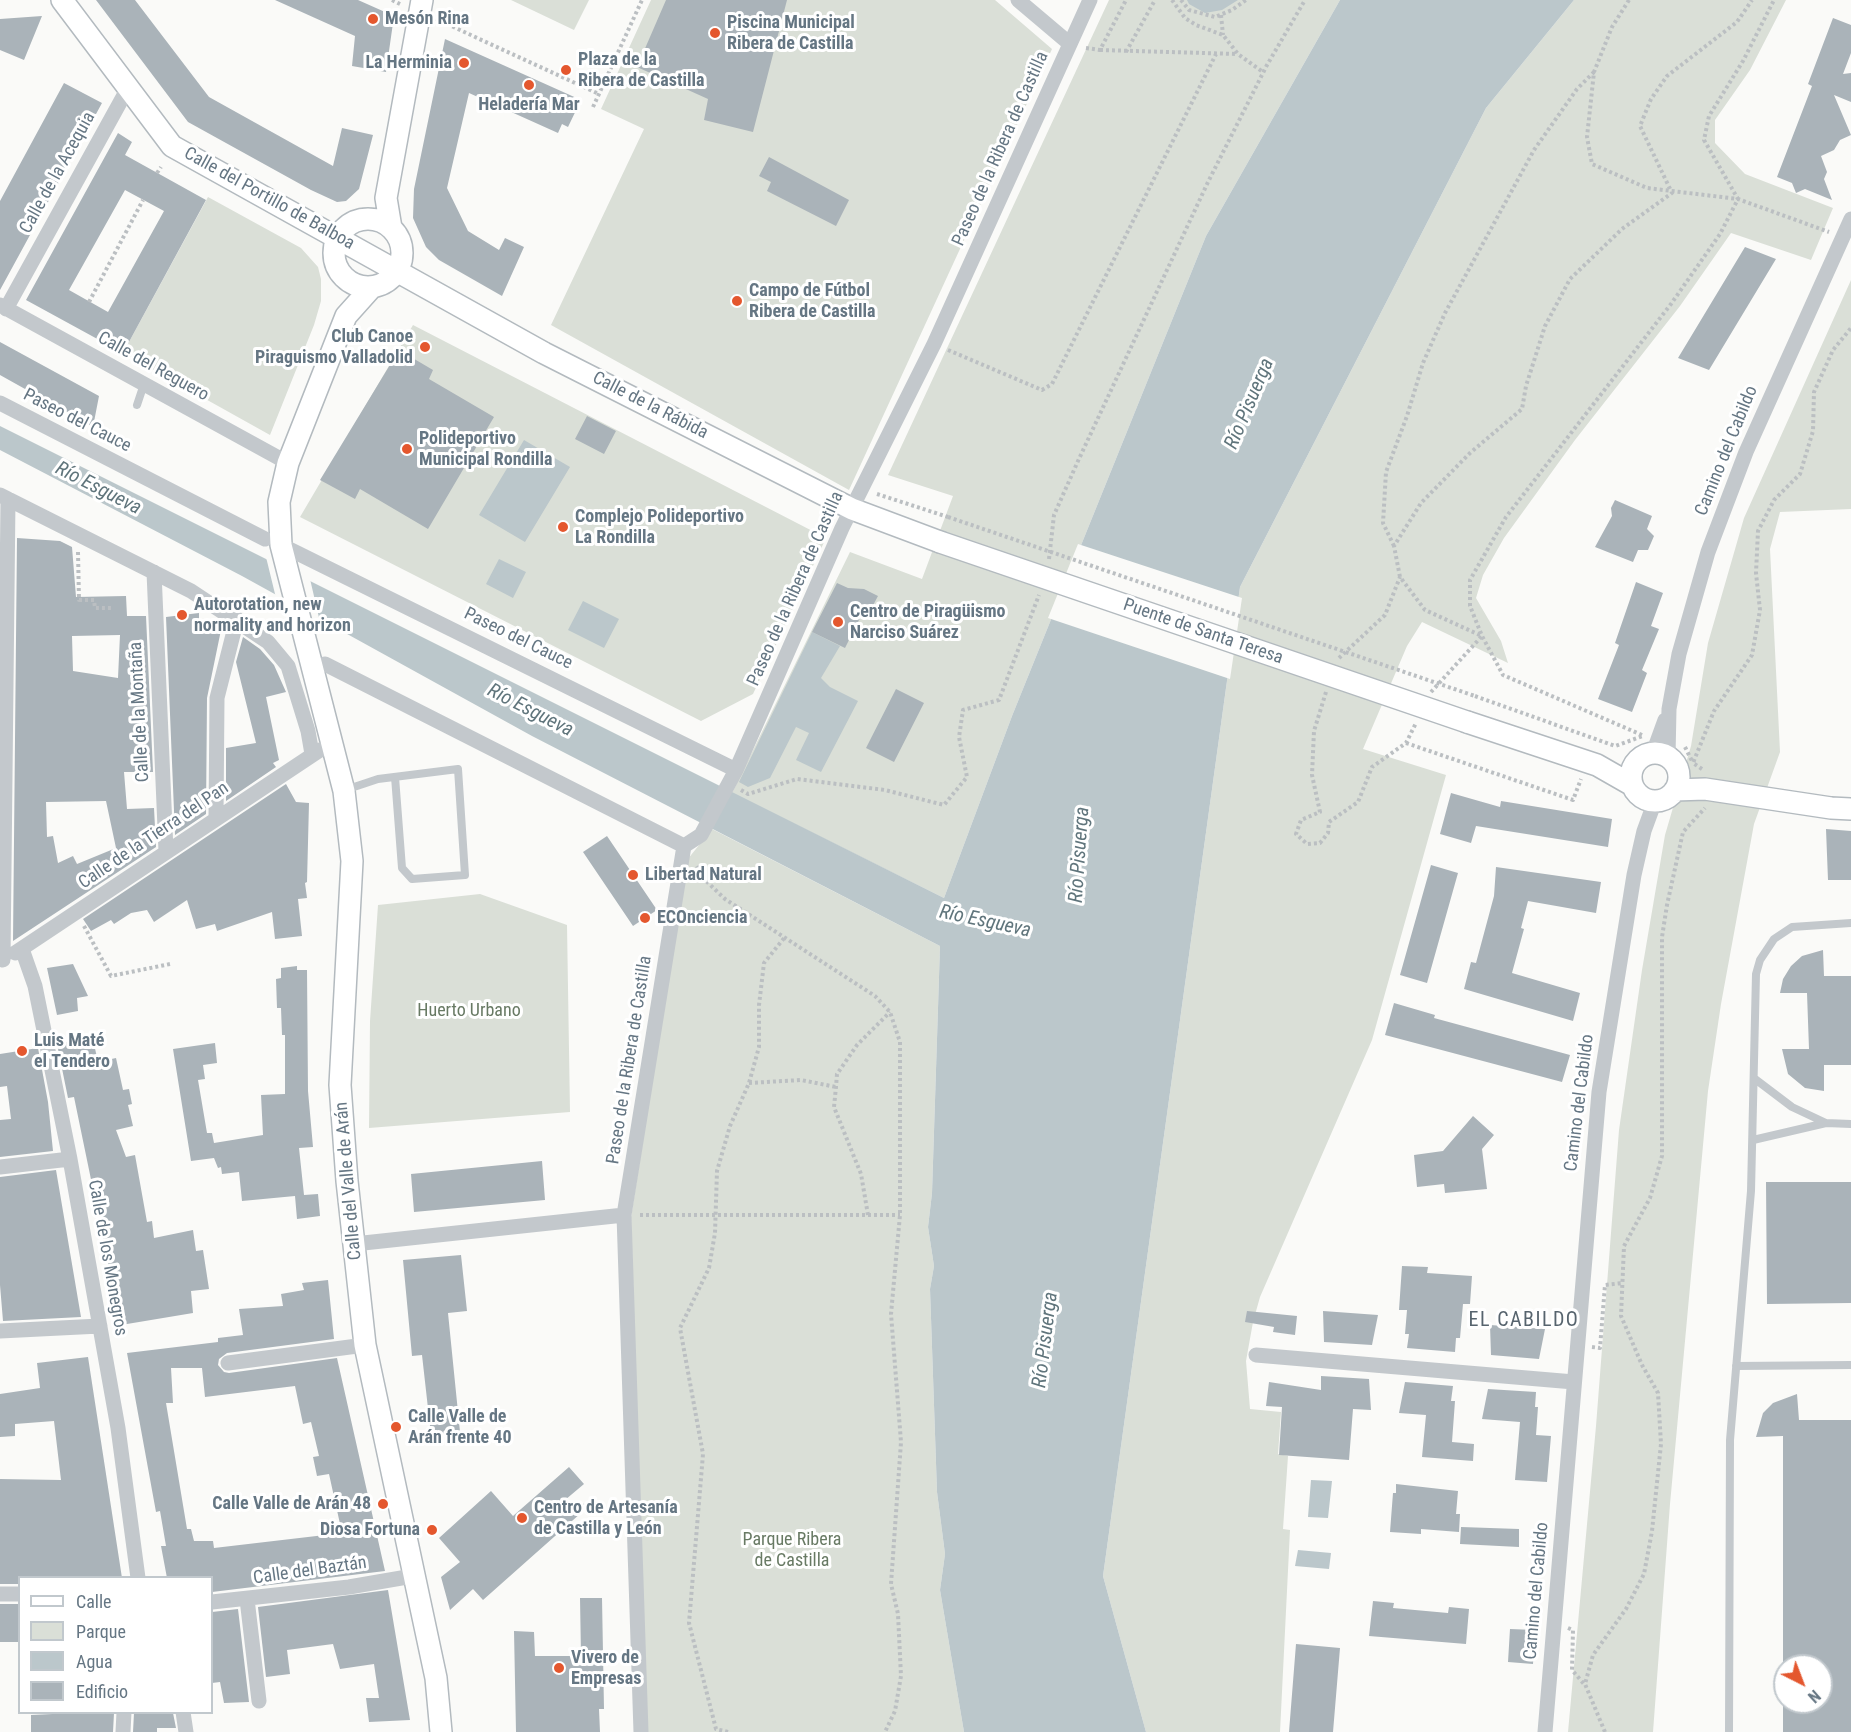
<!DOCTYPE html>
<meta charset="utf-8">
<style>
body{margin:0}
#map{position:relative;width:1851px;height:1732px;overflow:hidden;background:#fafaf8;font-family:"Roboto Condensed",sans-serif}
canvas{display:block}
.legend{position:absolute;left:18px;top:1576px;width:195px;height:138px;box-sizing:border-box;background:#fff;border:2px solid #c1c8cd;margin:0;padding:8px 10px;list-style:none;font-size:18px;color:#657683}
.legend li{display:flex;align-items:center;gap:12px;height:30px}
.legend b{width:30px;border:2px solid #c1c8cd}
.north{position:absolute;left:1773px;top:1654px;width:60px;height:60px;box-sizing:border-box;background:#fff;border:2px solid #c1c8cd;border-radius:50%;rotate:138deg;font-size:16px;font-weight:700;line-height:24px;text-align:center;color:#657683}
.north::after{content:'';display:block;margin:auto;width:21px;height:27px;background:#e4572e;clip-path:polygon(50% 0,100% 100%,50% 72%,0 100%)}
</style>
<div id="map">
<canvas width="1851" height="1732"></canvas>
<ul class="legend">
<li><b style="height:8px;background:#fff"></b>Calle</li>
<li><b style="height:16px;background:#dadfd7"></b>Parque</li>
<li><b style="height:16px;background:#bbc7cb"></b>Agua</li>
<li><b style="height:16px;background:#aab3b9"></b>Edificio</li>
</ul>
<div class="north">N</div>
</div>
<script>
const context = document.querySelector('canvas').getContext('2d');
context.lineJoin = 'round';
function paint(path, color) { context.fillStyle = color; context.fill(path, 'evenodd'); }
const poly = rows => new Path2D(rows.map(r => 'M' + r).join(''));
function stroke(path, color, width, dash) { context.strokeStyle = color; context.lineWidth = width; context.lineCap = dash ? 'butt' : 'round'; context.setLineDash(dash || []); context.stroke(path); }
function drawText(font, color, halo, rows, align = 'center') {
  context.font = font + ' "Roboto Condensed",sans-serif'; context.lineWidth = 6; context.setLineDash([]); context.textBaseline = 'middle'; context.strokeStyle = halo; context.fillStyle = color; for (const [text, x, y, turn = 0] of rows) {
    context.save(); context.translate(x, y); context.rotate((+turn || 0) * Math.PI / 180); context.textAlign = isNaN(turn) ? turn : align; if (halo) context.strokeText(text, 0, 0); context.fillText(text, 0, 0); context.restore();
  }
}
const green = poly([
 [511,0,589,0,574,30],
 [651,0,995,0,1052,49,849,490,551,325,644,129,601,109],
 [1109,0,1340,0,1206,236,1012,716,944,898,732,793,850,552,922,579,953,496,888,475],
 [1574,0,1786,0,1750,70,1715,120,1715,143,1745,174,1833,208,1811,260,1731,233,1680,306,1575,440,1504,538,1483,575,1476,598,1501,641,1508,663,1422,622,1407,646,1363,749,1446,775,1372,1040,1260,1297,1253,1322,1246,1361,1250,1409,1281,1412,1278,1454,1288,1456,1283,1529,1290,1530,1280,1732,1146,1732,1103,1576,1240,587,1486,108],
 [208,197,301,248,318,267,321,279,321,301,314,325,270,435,123,353],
 [1851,280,1851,509,1780,512,1770,549,1780,752,1754,824,1721,1004,1708,1091,1670,1504,1653,1732,1568,1732,1596,1426,1619,1130,1642,970,1665,835,1691,746,1708,643,1744,518],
 [413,325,826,538,753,694,701,721,300,517],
 [712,829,940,946,932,1193,928,1227,934,1266,930,1289,937,1492,945,1554,940,1590,964,1732,647,1732,631,1217,687,860],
 [480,894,567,925,570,1112,369,1128,370,1021,378,905]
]);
const water = poly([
 [1187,0,1238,0,1222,10,1205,13,1189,4],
 [1340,0,1574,0,1486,108,1240,587,1103,1576,1146,1732,964,1732,940,1590,945,1554,937,1492,930,1289,934,1266,928,1227,932,1193,940,946,532,736,242,576,0,450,0,426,944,898,1012,716,1206,236],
 [524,440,570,467,525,542,479,515],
 [499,559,526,572,513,598,486,584],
 [583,601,619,619,604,648,568,630],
 [812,632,840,646,821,678,830,687,858,701,821,772,796,760,809,733,796,727,770,778,748,787,739,782],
 [1311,1480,1332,1481,1328,1518,1308,1517],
 [1298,1550,1331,1553,1329,1569,1295,1566]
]);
const pier = poly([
 [1078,544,1242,598,1230,679,1048,618],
 [266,557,310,579,320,622,276,598]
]);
const building = poly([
 [96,0,135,0,209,97,333,166,342,128,373,135,359,189,346,201,337,202,311,190,188,122],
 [275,0,358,0,394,16,386,72,352,66,355,36],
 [666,0,787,0,753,132,704,120,708,99,637,67],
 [42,16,24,60,0,50,0,19],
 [1833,18,1851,25,1851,53,1843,74,1851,73,1851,102,1834,95,1851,135,1840,140,1834,150,1821,156,1827,172,1824,179,1832,200,1805,189,1796,193,1792,183,1777,177,1812,86,1808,84],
 [445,39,581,100,568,127,562,124,558,133,469,93,447,188,468,231,499,250,505,238,524,247,502,296,439,260,426,247,413,218,414,189],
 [64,83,102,103,0,290,0,201],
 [118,133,132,142,125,155,206,200,123,353,26,300],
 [125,190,164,211,108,312,69,290],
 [769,157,849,200,836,226,767,191,771,182,759,176],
 [1745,247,1776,259,1709,370,1678,358],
 [0,342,99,396,93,427,0,375],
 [399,350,433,370,429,379,494,417,428,529,360,489,355,499,320,480],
 [587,416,616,431,604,454,575,439],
 [1615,500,1652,516,1647,529,1654,536,1648,550,1638,550,1633,562,1595,547,1612,516,1611,508],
 [17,538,60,541,72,547,76,597,126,596,127,616,146,616,153,772,124,772,127,809,154,808,156,847,13,941],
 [120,635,118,678,73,671,72,636],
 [106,801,116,848,77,864,73,856,58,863,53,836,47,837,46,802],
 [1636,582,1663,593,1651,626,1659,629,1642,670,1647,673,1632,712,1598,699,1619,645,1615,643],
 [837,583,848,588,864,589,878,596,870,611,865,608,845,648,812,632],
 [199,613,199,621,210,621,210,629,221,630,207,698,206,814,175,835,166,617],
 [243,637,260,649,274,665,286,692,266,697,279,760,273,763,276,767,226,801,226,748,256,743,236,662],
 [896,689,924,703,894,762,866,748],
 [286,784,296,802,309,803,307,882,305,883,307,898,298,899,302,936,275,939,272,912,217,931,215,924,196,929,187,900,154,922,147,910,131,913,114,924,111,920,91,931,83,919],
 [1451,793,1500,807,1501,801,1612,819,1608,847,1476,826,1471,843,1440,834],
 [1826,829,1851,831,1851,880,1828,880],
 [607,836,657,910,633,926,583,852],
 [1431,865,1458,873,1427,983,1400,975],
 [1496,867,1601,882,1596,913,1528,901,1521,928,1524,929,1512,973,1580,993,1573,1021,1464,989,1471,962,1476,963,1494,896],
 [1823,950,1824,976,1851,976,1851,1065,1824,1065,1824,1091,1805,1088,1788,1074,1782,1049,1809,1049,1807,993,1780,993,1783,979,1791,966,1802,956],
 [73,964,88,996,77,998,78,1011,57,1015,47,968],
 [297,966,297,970,307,970,308,1091,313,1147,299,1148,304,1195,318,1194,320,1216,297,1219,295,1196,242,1201,239,1172,222,1174,221,1167,218,1168,214,1158,191,1161,173,1049,215,1043,217,1063,203,1065,205,1079,198,1080,207,1133,212,1133,214,1143,263,1135,261,1095,285,1094,285,1035,282,1035,281,1008,277,1008,276,979,281,978,281,968],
 [1394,1003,1435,1015,1434,1018,1570,1055,1562,1082,1385,1035],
 [82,1039,84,1047,94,1044,98,1062,116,1058,123,1090,129,1089,132,1104,128,1105,133,1126,116,1130,126,1157,135,1155,147,1222,152,1221,154,1238,193,1230,196,1251,203,1250,209,1289,191,1291,193,1313,121,1325,74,1097,68,1098,57,1044],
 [38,1048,48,1102,53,1151,0,1157,0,1120,11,1119,7,1086,0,1087,0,1054],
 [1473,1116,1494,1135,1482,1149,1487,1189,1445,1193,1444,1184,1417,1187,1414,1155,1443,1151],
 [542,1161,545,1200,414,1212,411,1174],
 [56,1170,81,1317,3,1321,0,1285,0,1177],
 [1766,1182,1851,1182,1851,1303,1767,1304],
 [461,1255,467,1311,448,1313,460,1432,431,1435,422,1355,412,1356,403,1260],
 [1402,1266,1428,1267,1427,1273,1472,1276,1470,1304,1463,1304,1460,1338,1456,1338,1455,1352,1407,1348,1409,1334,1405,1334,1407,1310,1399,1310],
 [328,1280,334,1339,227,1353,219,1359,218,1365,224,1372,229,1373,337,1358,385,1571,212,1592,212,1578,167,1578,161,1546,166,1546,160,1511,156,1512,127,1353,218,1342,218,1338,243,1335,239,1309,283,1306,281,1294,304,1290,302,1283],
 [171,1368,202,1368,205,1397,295,1386,303,1424,311,1422,319,1456,313,1457,317,1476,329,1474,342,1533,214,1548,213,1541,194,1541,191,1529,187,1529,166,1403,173,1403],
 [1247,1311,1297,1316,1295,1335,1273,1332,1274,1327,1245,1322],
 [1323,1311,1378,1315,1372,1345,1324,1342],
 [1490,1325,1545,1329,1539,1359,1491,1355],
 [88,1357,122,1578,20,1578,20,1584,0,1584,0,1479,61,1480,54,1421,15,1424,15,1436,0,1437,0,1394,40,1388,37,1363],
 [1321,1376,1369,1379,1371,1410,1353,1409,1349,1460,1279,1455,1282,1407,1266,1406,1269,1382,1321,1390],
 [1405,1382,1453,1386,1451,1401,1455,1401,1452,1442,1474,1444,1473,1461,1422,1457,1426,1415,1399,1413],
 [1488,1389,1536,1392,1535,1407,1538,1407,1536,1435,1551,1436,1547,1482,1515,1480,1520,1422,1482,1419],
 [1797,1394,1799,1420,1851,1420,1851,1732,1783,1732,1783,1702,1821,1702,1821,1666,1783,1666,1783,1436,1756,1437,1763,1413,1773,1403],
 [569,1467,584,1484,565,1500,590,1505,483,1600,473,1589,450,1610,441,1577,460,1562,439,1538,491,1491,513,1516],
 [1396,1484,1458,1491,1456,1514,1460,1514,1459,1532,1421,1529,1421,1534,1390,1532,1393,1493,1396,1493],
 [1461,1527,1519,1529,1519,1547,1460,1544],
 [388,1590,410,1720,369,1722,366,1698,379,1698,374,1664,340,1669,333,1644,287,1650,290,1674,266,1677,258,1607],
 [580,1598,602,1598,604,1709,599,1709,600,1732,516,1732,514,1631,534,1632,535,1656,581,1656],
 [1373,1601,1394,1603,1393,1608,1448,1613,1449,1607,1469,1609,1466,1644,1369,1636],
 [0,1604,20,1604,20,1642,0,1642],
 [238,1609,249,1702,224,1703,220,1682,212,1683,212,1612],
 [1510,1629,1535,1630,1533,1664,1508,1662],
 [1296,1644,1340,1648,1333,1732,1289,1732],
 [74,1713,114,1713,113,1732,31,1732,31,1715],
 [134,1713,173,1713,176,1728,157,1728,157,1732,133,1732]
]);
const path = poly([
 [392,0,400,4],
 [1172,0,1185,18,1196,25,1223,35,1238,54,1263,72],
 [1181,0,1189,10,1215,17,1232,10,1246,0],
 [1629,0,1612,27,1594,72,1587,137,1592,164,1647,188,1738,199,1829,232],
 [1221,15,1223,35],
 [436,19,599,94],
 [1086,48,1100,50,1126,0],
 [1100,50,1238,54],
 [1126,52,1155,0],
 [593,107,642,0],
 [157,173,161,167],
 [89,302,143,200],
 [948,350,1042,390,1052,384,1216,54],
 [877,494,948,517],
 [1394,546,1383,523,1386,472,1407,416,1423,363,1445,313,1534,150,1577,89,1594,72],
 [78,552,79,600,94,600,95,608,113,608],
 [1049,559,1054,515,1078,461,1208,182,1267,65,1305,0],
 [1339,658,1385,615,1400,577],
 [1326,692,1314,731,1312,775,1320,812,1301,820,1296,834,1307,844,1320,843,1328,833,1329,822,1358,802,1372,767,1406,743,1416,723],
 [1431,692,1482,636,1425,610,1400,577,1394,546,1421,503,1470,453,1522,409,1526,386,1545,326,1570,279,1622,229,1672,193,1640,126,1651,99,1667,76,1737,22,1752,0],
 [1475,696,1615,746,1643,736],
 [1642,735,1503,675,1482,636,1470,606,1470,580,1506,517,1671,304,1720,234,1738,199,1704,140,1709,116,1743,61,1774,0],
 [1406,743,1573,800,1581,779],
 [1685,747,1693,763],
 [1702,769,1693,763,1714,711,1752,655,1760,610,1756,573,1758,531,1774,500,1800,474,1813,431,1814,392,1833,350,1851,328],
 [741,790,748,794,797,779,885,790,944,805,967,777,959,737,963,710,999,700,1039,595],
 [697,866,705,880,725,899,875,996,890,1012,900,1042,900,1215,891,1314,901,1442,891,1584,898,1614,901,1676,895,1711,885,1732],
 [84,926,111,976,170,964],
 [749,1083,801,1080,836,1087],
 [640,1215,900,1215],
 [868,1215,861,1174,834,1107,836,1087,837,1074,857,1045,890,1012],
 [1592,1347,1600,1348,1605,1285,1622,1283],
 [1568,1628,1573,1630,1572,1670,1584,1684],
 [728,1732,716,1729,689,1623,703,1454,680,1328,709,1268,715,1233,717,1171,730,1126,749,1083,759,1047,759,1005,764,963,785,937],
 [1605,1732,1585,1684,1593,1655,1626,1609,1644,1574,1652,1531,1661,1444,1658,1393,1642,1365,1621,1316,1624,1246,1650,1198,1662,1156,1662,937,1667,905,1683,832,1705,808]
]);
const lane = poly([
 [137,405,144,384],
 [345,790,378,779,458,769,465,875,412,879,402,868,395,777],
 [1755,1079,1792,1107,1826,1123],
 [1753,1140,1826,1123,1851,1124],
 [1736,1366,1851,1365],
 [1729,1732,1730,1440,1751,1191,1756,974,1760,960,1774,939,1792,927,1851,923]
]);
const street = poly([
 [1018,0,1070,44],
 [0,305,288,463],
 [6,309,128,88],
 [0,403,265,539],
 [0,495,191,591,268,642,288,666,308,731,312,754],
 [281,545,736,770],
 [154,572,166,851],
 [325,664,684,846],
 [1653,753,1665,720],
 [1668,757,1669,709,1679,654,1708,552,1746,452,1851,219],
 [216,817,217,698,237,619],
 [22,949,35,986,70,1159,118,1428,138,1578],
 [15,953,320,750],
 [3,960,8,499],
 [0,1167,70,1159],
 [354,1244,624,1215],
 [0,1331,100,1326],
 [1256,1355,1574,1382],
 [228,1363,365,1345],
 [0,1594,20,1594],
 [247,1599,259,1701],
 [212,1602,349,1587,413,1576],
 [183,1712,186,1732],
 [123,1732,124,1712],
 [641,1732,624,1215,684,846,701,835,736,770,842,528,934,344,1090,0],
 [1545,1732,1599,1092,1634,875,1644,831,1655,801]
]);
const secondary = poly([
 [62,0,172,146,544,353,852,509,940,542],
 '334 253a34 34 0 1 1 68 0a34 34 0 1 1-68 0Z',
 [391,228,386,198,422,0],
 [372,287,346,316,288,463,279,502,281,545,344,791,352,861,340,1085,347,1181,365,1345,436,1678,441,1732],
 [1467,722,1597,765,1632,785],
 '1631 777a24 24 0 1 1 48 0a24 24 0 1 1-48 0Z',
 [1675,790,1705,789,1831,808,1851,809]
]);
const pathBridge = poly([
 [948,517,1475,696]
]);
const secondaryBridge = poly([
 [940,542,1467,722]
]);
const markers = [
 [373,19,6,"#e4572e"],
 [715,33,6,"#e4572e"],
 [464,63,6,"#e4572e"],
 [566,70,6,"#e4572e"],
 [529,85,6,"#e4572e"],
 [737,301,6,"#e4572e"],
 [425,347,6,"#e4572e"],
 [407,449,6,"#e4572e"],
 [563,527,6,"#e4572e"],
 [182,615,6,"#e4572e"],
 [838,622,6,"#e4572e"],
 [633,875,6,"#e4572e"],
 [645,918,6,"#e4572e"],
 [22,1051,6,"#e4572e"],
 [396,1427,6,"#e4572e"],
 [383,1504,6,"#e4572e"],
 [522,1518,6,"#e4572e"],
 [432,1530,6,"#e4572e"],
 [559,1668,6,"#e4572e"]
];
const poiNames = [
 ["Mesón Rina",385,19],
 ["Piscina Municipal",727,23],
 ["Ribera de Castilla",727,44],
 ["Plaza de la",578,60],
 ["Ribera de Castilla",578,81],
 ["La Herminia",452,63,"right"],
 ["Heladería Mar",529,105,"center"],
 ["Campo de Fútbol",749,291],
 ["Ribera de Castilla",749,312],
 ["Club Canoe",413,337,"right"],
 ["Piraguismo Valladolid",413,358,"right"],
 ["Polideportivo",419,439],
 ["Municipal Rondilla",419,460],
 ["Complejo Polideportivo",575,517],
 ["La Rondilla",575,538],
 ["Autorotation, new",194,605],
 ["normality and horizon",194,626],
 ["Centro de Piragüismo",850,612],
 ["Narciso Suárez",850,633],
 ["Libertad Natural",645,875],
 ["ECOnciencia",657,918],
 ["Luis Maté",34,1041],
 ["el Tendero",34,1062],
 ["Calle Valle de",408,1417],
 ["Arán frente 40",408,1438],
 ["Calle Valle de Arán 48",371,1504,"right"],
 ["Centro de Artesanía",534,1508],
 ["de Castilla y León",534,1529],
 ["Diosa Fortuna",420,1530,"right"],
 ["Vivero de",571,1658],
 ["Empresas",571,1679]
];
const streetNames = [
 ["Paseo de la Ribera de Castilla",1001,149,-66],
 ["Calle de la Acequia",58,173,-61],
 ["Calle del Portillo de Balboa",269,199,29],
 ["Calle del Reguero",153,367,29],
 ["Calle de la Rábida",650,406,27],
 ["Paseo del Cauce",77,421,27],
 ["Camino del Cabildo",1727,451,-68],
 ["Paseo de la Ribera de Castilla",796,589,-66],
 ["Puente de Santa Teresa",1203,632,19],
 ["Paseo del Cauce",518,639,26],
 ["Calle de la Montaña",140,712,-93],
 ["Calle de la Tierra del Pan",154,836,-34],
 ["Paseo de la Ribera de Castilla",630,1060,-81],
 ["Camino del Cabildo",1580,1103,-83],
 ["Calle del Valle de Arán",349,1181,-95],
 ["Calle de los Monegros",107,1258,80],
 ["Calle del Baztán",310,1571,-8],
 ["Camino del Cabildo",1537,1591,-85]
];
const parkNames = [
 ["Huerto Urbano",469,1011],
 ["Parque Ribera",792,1540],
 ["de Castilla",792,1561]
];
const waterNames = [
 ["Río Pisuerga",1250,404,-67],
 ["Río Esgueva",98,489,27],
 ["Río Esgueva",530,711,27],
 ["Río Pisuerga",1080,855,-86],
 ["Río Esgueva",985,922,12],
 ["Río Pisuerga",1046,1340,-83]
];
const neighbourhoodNames = [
 ["EL CABILDO",1524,1321]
];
paint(green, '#dadfd7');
paint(water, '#bbc7cb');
paint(pier, '#fafaf8');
paint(building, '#aab3b9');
stroke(secondary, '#b3babf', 24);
stroke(path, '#bbbfc2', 4, [3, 3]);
stroke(lane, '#c3c8cc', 8);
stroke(street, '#c3c8cc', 15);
stroke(secondary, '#fff', 21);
stroke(secondaryBridge, '#b3babf', 24, []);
stroke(pathBridge, '#bbbfc2', 4, [3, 3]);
stroke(secondaryBridge, '#fff', 21);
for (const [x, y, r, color] of markers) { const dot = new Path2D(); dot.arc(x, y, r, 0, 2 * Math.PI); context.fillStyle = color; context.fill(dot); stroke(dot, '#fff', 2); }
drawText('bold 18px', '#657683', '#fff', poiNames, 'left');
drawText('18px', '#657683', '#fff', streetNames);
drawText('18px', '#687a64', '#fff', parkNames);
drawText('italic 20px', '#60757c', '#fff', waterNames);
context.letterSpacing = '1.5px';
drawText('20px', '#57646e', '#fff', neighbourhoodNames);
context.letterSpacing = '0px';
</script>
